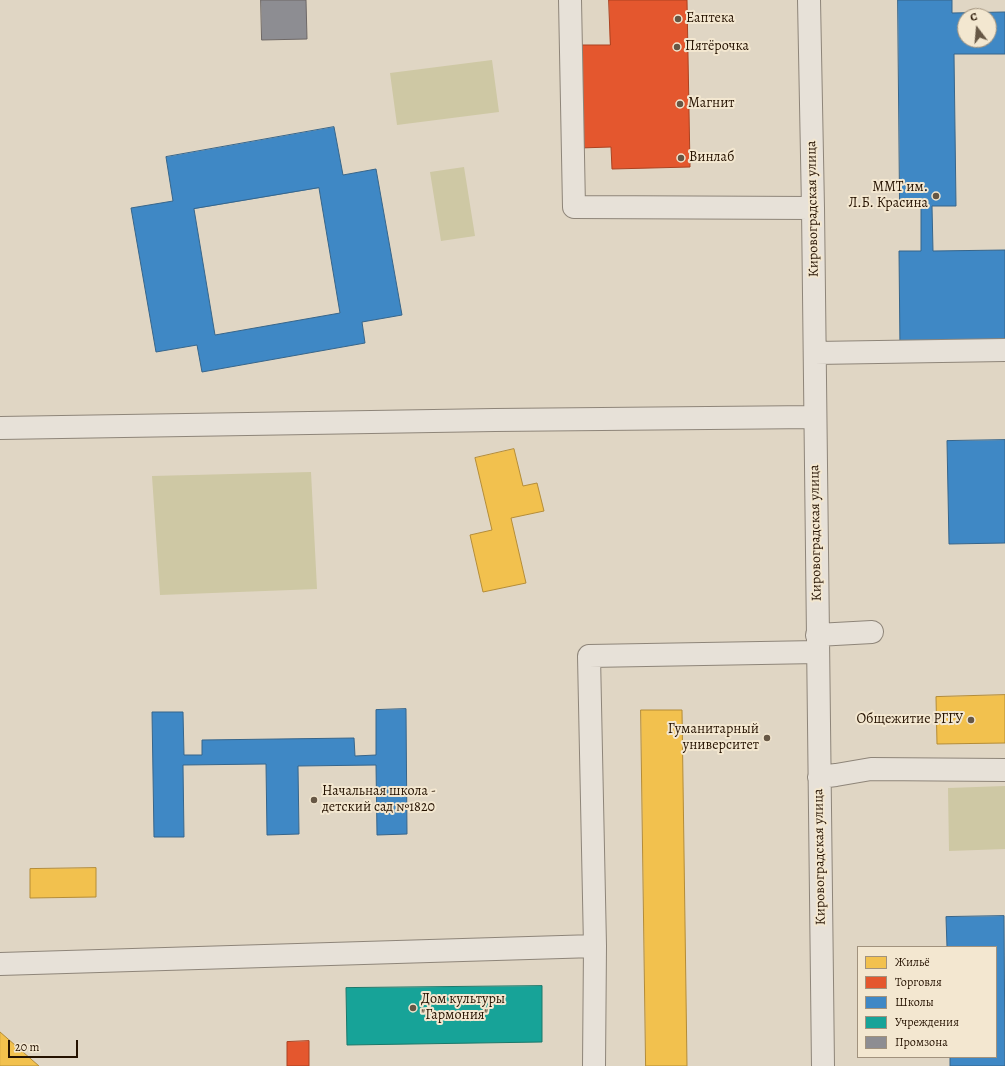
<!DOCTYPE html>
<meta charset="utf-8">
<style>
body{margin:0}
#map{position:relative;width:1005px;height:1066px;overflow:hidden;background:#e0d6c4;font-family:Alegreya,serif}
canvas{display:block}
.legend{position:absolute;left:857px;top:946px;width:140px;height:112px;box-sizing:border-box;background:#f3e7d0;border:1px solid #a1927d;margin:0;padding:5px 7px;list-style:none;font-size:12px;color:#251200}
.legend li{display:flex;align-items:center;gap:8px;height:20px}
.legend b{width:20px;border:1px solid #a1927d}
.north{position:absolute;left:957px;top:8px;width:40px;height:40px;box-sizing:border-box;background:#f3e7d0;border:1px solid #a1927d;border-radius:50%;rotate:344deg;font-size:11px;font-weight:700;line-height:16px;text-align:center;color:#251200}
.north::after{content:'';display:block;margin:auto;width:14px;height:18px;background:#665745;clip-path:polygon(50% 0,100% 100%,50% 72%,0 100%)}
.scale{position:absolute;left:8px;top:1040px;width:70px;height:18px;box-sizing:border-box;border:2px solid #251200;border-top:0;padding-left:5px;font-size:12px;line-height:14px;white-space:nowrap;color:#251200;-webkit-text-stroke:3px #f3e7d0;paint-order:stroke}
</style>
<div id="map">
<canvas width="1005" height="1066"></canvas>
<ul class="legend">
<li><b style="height:11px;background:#f2c14e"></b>Жильё</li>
<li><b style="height:11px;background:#e4572e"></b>Торговля</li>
<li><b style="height:11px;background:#3f88c5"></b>Школы</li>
<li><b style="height:11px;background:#17a398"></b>Учреждения</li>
<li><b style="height:11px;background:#8d8d92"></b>Промзона</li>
</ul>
<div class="north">С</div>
<div class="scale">20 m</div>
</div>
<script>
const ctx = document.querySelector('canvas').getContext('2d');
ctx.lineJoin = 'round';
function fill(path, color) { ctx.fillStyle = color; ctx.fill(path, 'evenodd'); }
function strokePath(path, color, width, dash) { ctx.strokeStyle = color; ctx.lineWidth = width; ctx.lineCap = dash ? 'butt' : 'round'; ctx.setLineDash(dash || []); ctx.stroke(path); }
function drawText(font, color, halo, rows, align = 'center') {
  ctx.font = font + ' Alegreya,serif'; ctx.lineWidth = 4; ctx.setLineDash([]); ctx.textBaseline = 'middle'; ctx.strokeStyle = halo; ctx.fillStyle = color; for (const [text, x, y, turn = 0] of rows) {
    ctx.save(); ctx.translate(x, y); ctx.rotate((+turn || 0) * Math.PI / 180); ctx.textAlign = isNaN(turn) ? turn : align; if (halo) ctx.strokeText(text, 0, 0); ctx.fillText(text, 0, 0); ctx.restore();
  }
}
fill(new Path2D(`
 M492 60 499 112 397 125 390 73Z
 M464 167 475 236 441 241 430 172Z
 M311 472 317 589 160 595 152 476Z
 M1005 786V849L949 851 948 788Z`), '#cec8a4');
const homes = new Path2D(`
 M514 449 523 486 537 483 544 511 511 518 526 583 483 592 470 535 492 530 475 458Z
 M1005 695V743L937 744 936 697Z
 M641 710H682L687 1066H646Z
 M96 868V897L30 898V869Z
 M0 1032 39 1066H0Z`);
fill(homes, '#f2c14e');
strokePath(homes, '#b48c37', 1);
const shops = new Path2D(`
 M609 0H687L690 167 612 169 611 147 579 148 577 45H610Z
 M309 1041V1066H287V1042Z`);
fill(shops, '#e4572e');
strokePath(shops, '#ab4220', 1);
const schools = new Path2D(`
 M898 0H952V13L1005 12V54H954L956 206H932L933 251 1005 250V348L900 349 899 251H921V206L900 207ZM965 16H989V40H965Z
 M334 127 343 175 376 169 402 315 362 322 365 343 202 372 197 345 156 352 131 208 173 201 166 157ZM319 188 340 313 215 335 194 209Z
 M1005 440V543L949 544 947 441Z
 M406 709 407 834 377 835 376 765 298 766 299 834 267 835 266 764 183 765 184 837H154L152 712H183L184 755H202V740L354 738 355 756 376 755V710Z
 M1004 916 1005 1066H950V1057H996V947H947L946 917Z`);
fill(schools, '#3f88c5');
strokePath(schools, '#37658a', 1);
const public = new Path2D(`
 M542 986V1042L347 1045 346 988Z`);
fill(public, '#17a398');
strokePath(public, '#1b786a', 1);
const industry = new Path2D(`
 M261 0H306L307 39 262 40Z`);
fill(industry, '#8d8d92');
strokePath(industry, '#6e6866', 1);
const minor = new Path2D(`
 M570 0 574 207 813 208
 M809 0 813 208 823 1066
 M815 353 1005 350
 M0 428 495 420 815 417
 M817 635 872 632
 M819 777 836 775 871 769 1005 770
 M0 964 595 946 589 656 818 652
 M594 1066 595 946`);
strokePath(minor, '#8e8579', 24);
strokePath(minor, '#e7e1d8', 22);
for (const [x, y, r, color] of [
 [678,19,4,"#665745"],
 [677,47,4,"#665745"],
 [680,104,4,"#665745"],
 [681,158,4,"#665745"],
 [936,196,4,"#665745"],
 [971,720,4,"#665745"],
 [767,738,4,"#665745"],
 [314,800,4,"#665745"],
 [413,1008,4,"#665745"]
]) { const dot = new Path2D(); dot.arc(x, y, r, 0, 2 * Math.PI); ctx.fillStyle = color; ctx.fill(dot); strokePath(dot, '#f3e7d0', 1.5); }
drawText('14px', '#251200', '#f3e7d0', [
 ["Еаптека",686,19],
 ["Пятёрочка",685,47],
 ["Магнит",688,104],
 ["Винлаб",689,158],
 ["ММТ им.",928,188,"right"],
 ["Л.Б. Красина",928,204,"right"],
 ["Общежитие РГГУ",963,720,"right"],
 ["Гуманитарный",759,730,"right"],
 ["университет",759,746,"right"],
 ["Начальная школа -",322,792],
 ["детский сад №1820",322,808],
 ["Дом культуры",421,1000],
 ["\"Гармония\"",421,1016]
], 'left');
drawText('14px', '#251200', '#f3e7d0', [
 ["Кировоградская улица",813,209,-91],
 ["Кировоградская улица",816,533,-91],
 ["Кировоградская улица",820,857,-91]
]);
</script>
